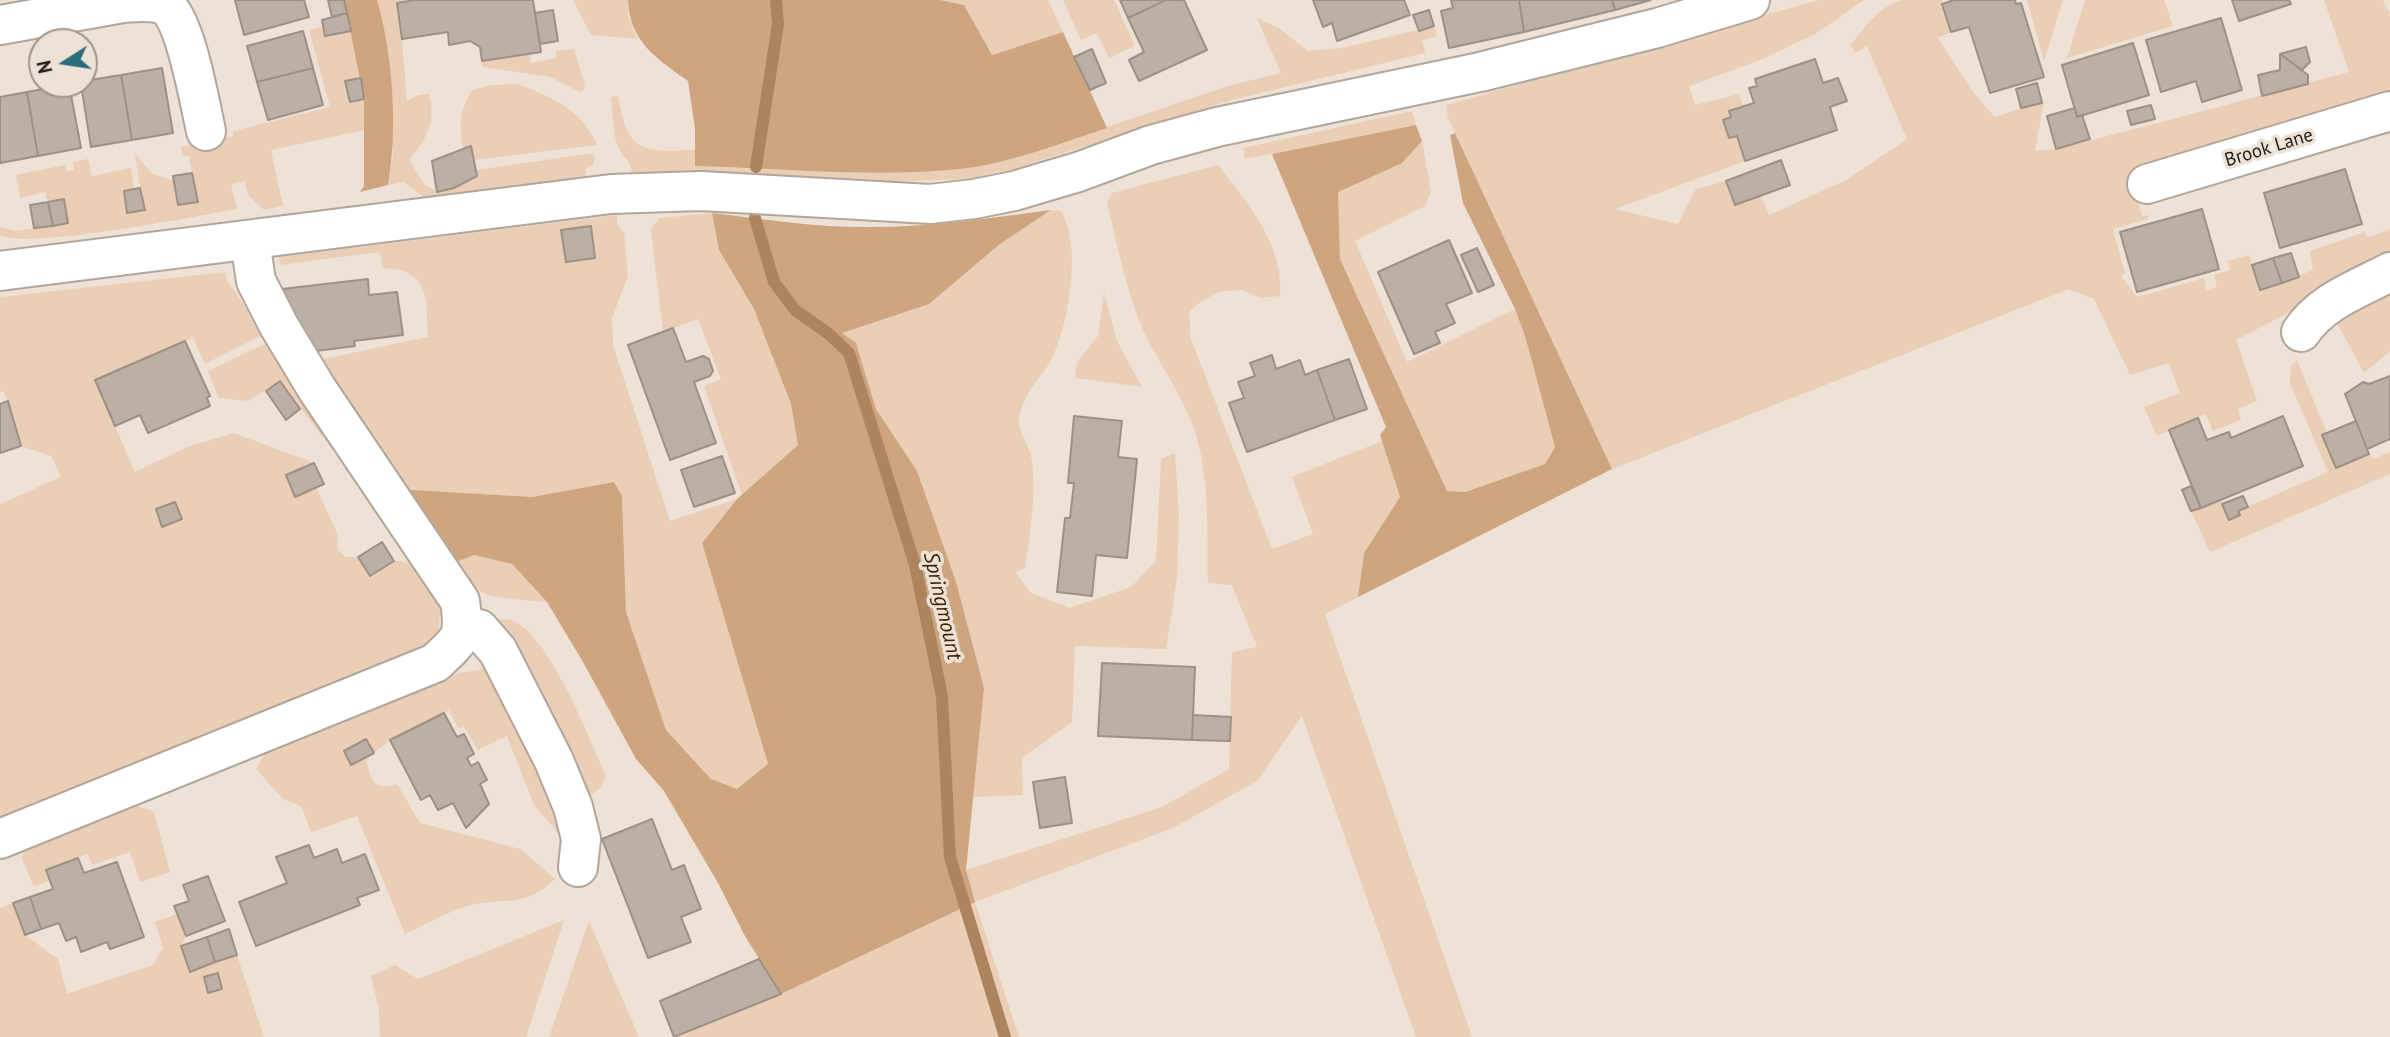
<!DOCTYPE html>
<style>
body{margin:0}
#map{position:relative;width:2390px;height:1037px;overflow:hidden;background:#eee2d6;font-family:"PT Sans",sans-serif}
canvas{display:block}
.north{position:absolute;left:28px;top:28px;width:70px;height:70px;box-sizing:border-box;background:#eee2d6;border:2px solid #9e948c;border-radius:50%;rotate:258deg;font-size:19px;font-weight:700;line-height:28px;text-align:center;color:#25201c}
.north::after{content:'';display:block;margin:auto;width:24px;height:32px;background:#286d7c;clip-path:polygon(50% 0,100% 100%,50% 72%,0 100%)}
</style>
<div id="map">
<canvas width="2390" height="1037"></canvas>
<div class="north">N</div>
</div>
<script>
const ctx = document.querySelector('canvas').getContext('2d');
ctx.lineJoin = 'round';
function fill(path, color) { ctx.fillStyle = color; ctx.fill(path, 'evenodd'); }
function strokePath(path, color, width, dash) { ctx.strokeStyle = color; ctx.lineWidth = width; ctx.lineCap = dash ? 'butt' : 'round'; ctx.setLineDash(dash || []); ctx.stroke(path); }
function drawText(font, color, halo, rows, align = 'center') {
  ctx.font = font + ' "PT Sans",sans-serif'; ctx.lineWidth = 7; ctx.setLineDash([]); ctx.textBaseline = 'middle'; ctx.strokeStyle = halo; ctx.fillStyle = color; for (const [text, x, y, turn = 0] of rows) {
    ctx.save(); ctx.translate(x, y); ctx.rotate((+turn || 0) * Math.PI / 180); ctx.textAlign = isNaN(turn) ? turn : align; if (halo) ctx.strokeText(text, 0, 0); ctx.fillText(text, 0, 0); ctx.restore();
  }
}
fill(new Path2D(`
 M377 0H415L397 3 402 39 407 101 418 95 429 94C437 120 426 141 409 160L424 184 437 192C452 188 464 184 477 176L476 170 594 153 595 159 593 166 585 169 586 175 583 179 427 200 404 182 388 185 393 156Z
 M573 0H628V16L637 39 591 35Z
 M940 0H1048L1063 32 992 55 964 5Z
 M1063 0H1114L1135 46 1109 58 1097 33 1081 40Z
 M1819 0H1864L1815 34 1760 60 1689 86 1695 105 1739 94 1743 106 1730 111 1731 117 1723 120 1729 138 1737 136 1745 161 1615 209 1678 224 1696 189 1726 181 1735 205 1761 196 1769 215 1846 180 1907 139 1867 46 1855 53 1851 45C1863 28 1881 5 1902 0 1914 0 1930 0 1942 0L1951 32 1938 38 1973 92 1995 117 2044 101 2035 151 2056 149 2162 122 2349 72 2324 0H2383L2390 15V94L2130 171 2142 216 2148 215V219L2113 229 2125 274 2121 276 2137 297 2204 278 2206 290 2217 287 2214 275 2230 270 2228 261 2249 255 2261 290 2313 270 2310 251 2365 232 2368 238 2390 229V260L2236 340 2257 401 2238 409 2241 420 2213 431 2206 414 2157 436 2144 407 2180 393 2169 363 2130 375 2094 299 2069 289 1612 469 1448 118 1446 105Z
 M2027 0H2063L2044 61Z
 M2085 0H2164L2173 26 2067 58Z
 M1257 18 1279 28 1308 51 1342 48 1434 26 1437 36 1422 40 1425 53 1232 100 1013 169 968 179 860 183 632 174C630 157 626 162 619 149 612 135 613 112 611 97L618 96C621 108 623 124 629 134 641 156 674 150 696 150L695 166 861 173 922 172 1012 159 1228 86 1281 73Z
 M323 27 326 36 351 31 361 78 345 82 350 102 364 99 365 130 271 150 283 206 264 210 248 195 245 181 231 184 237 209C197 216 27 250 0 235V227L16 231 68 223 64 200 48 202 45 192 20 198 16 175 65 165 66 171 74 170 73 162 88 159 92 176 131 168 134 189 124 192 127 213 144 210 135 154 153 174 174 181 178 205 198 202 189 156H183L181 147 233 136V131L330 107 309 30Z
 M574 49 585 86 582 93 550 77 483 67 482 61 529 54 531 63 556 58V51Z
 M518 84C551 97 582 109 597 145L474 160 471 146 463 149C459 125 459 111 472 90L492 85Z
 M1412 111 1416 125 1245 159 1243 148Z
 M1422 141 1431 192 1425 206 1355 241 1407 362 1515 309 1525 336 1555 447 1545 464 1464 492 1447 491 1340 259 1338 191 1401 163Z
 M1218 165C1248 204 1284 244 1280 296L1260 298 1242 290 1222 291 1203 300 1189 312 1191 339 1272 549 1313 534 1292 477 1382 441 1400 498 1364 553 1358 597 1325 614 1472 1037H1416L1302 716 1257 781 1173 828 975 902 1019 1037H677L781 994 975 902 966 870 1162 807 1229 769 1232 652 1257 647 1232 585 1208 583C1207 534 1210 486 1197 438 1185 398 1162 369 1144 332 1126 292 1118 246 1107 203L1112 193Z
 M1051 210 1061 211C1082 244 1069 322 1053 356 1042 380 1022 390 1019 421 1018 432 1029 445 1031 456 1037 491 1030 532 1025 568L1015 572 1031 593 1069 608 1131 587 1156 561 1161 459 1175 453 1179 517 1177 578 1166 649 1075 646 1072 722 1022 758 1023 795 973 797 984 688 917 471 876 409 856 343 841 333 929 304 1000 244Z
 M712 213 719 250 754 309 791 404 798 445 742 495 704 386 721 379 698 319 663 332 651 230 659 218Z
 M617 215V223L624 233 628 276 612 318 613 345 670 521 737 499 702 543 768 764 737 790 711 779 666 730 626 612 622 496 614 482 532 497 396 489 314 361 428 337C426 315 431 280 405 272 399 269 390 269 383 268L380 252 280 265 279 257ZM591 226 595 258 566 262 561 231Z
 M225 272 226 279 264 334 205 364 193 338 95 380 135 472 187 447 234 433 314 463 286 475 295 496 316 487 337 533 338 550 346 557H358L370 576 394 561 413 563 440 604 439 636 425 649 0 824V504L61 477 51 456 21 446 4 391 0 392V297Z
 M2390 289V351L2364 373 2337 323 2341 317Z
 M1104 292 1117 341 1142 387 1075 378 1077 362 1098 336Z
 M269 342 330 433 321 435 280 381 248 401 219 398 208 371Z
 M2297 360 2327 433 2336 468 2369 454 2373 459 2390 452V474L2210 552 2191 511 2221 500 2230 520 2240 515 2238 511 2328 472 2290 383 2291 365Z
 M474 555 512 564 547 602C503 598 478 601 446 566Z
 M492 620C498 620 508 618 513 621 549 634 590 741 606 776L601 787 580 805Z
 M487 666 504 674 565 841 534 805 507 736 478 750 464 727 458 728 449 710 390 740 374 753 366 739 344 751 351 765 366 757C370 777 372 793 397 784L420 823 520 849 555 879C523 910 503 896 467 906 446 913 425 925 405 934L357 816 311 832 301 806 283 799 256 769 265 752 459 673 479 670Z
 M124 800 154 812 170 872 140 882 130 852 92 865 88 854 47 870 50 880 34 887 22 859 26 842Z
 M13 903 25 935 58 959 67 994 153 965 163 948 155 922 177 914 186 936 181 947 190 971 237 955 264 1037H0V908Z
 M564 920 526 1037H380L379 1010 371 976 395 965 418 979Z
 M589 921 639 1037H549Z`), '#eaceb5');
fill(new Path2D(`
 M344 0H377C393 55 398 129 388 185L360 192 364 186V99Z
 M628 0H940L964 5 992 55 1063 32 1107 128C1061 143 1016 161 968 168 877 179 786 168 695 166V129L688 81C657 59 629 41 628 0Z
 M1416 125 1422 141 1402 163 1338 192 1340 259 1447 491 1465 492 1545 464 1555 447 1525 336 1515 309 1463 203 1450 135 1455 133 1612 469 1358 597 1364 553 1400 497 1380 435 1386 427 1272 154Z
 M1051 210 1000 244 929 304 842 333 856 343 876 409 917 471 956 582 984 688 966 870 975 902 781 994 745 936 718 883 664 791 636 759 583 662 547 602 512 564 474 555 446 566 396 489 532 497 614 482 622 496 626 612 666 730 711 779 737 789 768 764 702 543 737 499 798 445 791 404 754 309 719 250 712 213C762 219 813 227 863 227 926 228 988 218 1051 210Z`), '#cea57e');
strokePath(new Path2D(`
 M756 167 778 24 776 0
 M755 218 774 282 795 310 829 334 849 353 915 565 942 696 950 857 1005 1037`), '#ac855f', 12);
const building = new Path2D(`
 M235 0H304L309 17 244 35Z
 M328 0H344L347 13 332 17Z
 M415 0H533L541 52 482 61 480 47 470 41 449 45 448 32 402 39 397 3Z
 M1120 0H1166L1128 18Z
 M1166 0H1184L1207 50 1139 81 1129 60 1144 52 1128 18Z
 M1313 0H1404L1410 15 1337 41 1332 23 1323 27Z
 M1451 0H1519L1524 32 1449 48 1441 11 1453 8Z
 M1519 0H1612L1615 10 1524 32Z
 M1612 0H1651L1615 10Z
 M1954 0H2015L2016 4 2021 3 2044 77 1990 93 1969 27 1951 32 1942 4Z
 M2232 0H2289L2291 4 2239 21Z
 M553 10 558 41 540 44 535 13Z
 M1429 10 1434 26 1419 31 1413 15Z
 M347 13 351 31 325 36 322 20Z
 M2221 18 2242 90 2202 102 2196 81 2161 92 2146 40Z
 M303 31 313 68 257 82 247 46Z
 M2133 43 2149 95 2077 117 2062 65Z
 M2306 47 2310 62 2302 70 2280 54Z
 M1092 49 1106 83 1090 90 1074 57Z
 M2280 54 2308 75V84L2262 96 2258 75 2280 70Z
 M1815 59 1823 83 1838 78 1847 101 1830 107 1837 130 1745 161 1737 136 1729 138 1723 120 1731 117 1729 111 1754 103 1749 88 1757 86 1755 79Z
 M162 68 173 133 132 140 121 75Z
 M313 68 323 105 268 120 257 82Z
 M121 75 132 140 91 147 81 84H84V81Z
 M361 78 364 99 350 102 345 81Z
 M2037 83 2042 103 2021 108 2016 89Z
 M69 84 81 148 38 156 27 92Z
 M27 92 38 156 0 163V97Z
 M2151 105 2155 119 2131 125 2127 111Z
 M2075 108 2077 117 2082 115 2090 139 2056 149 2047 116Z
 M471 146 477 176 454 188 437 192 432 161Z
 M1781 160 1790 185 1735 205 1726 181Z
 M2345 169 2362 224 2280 248 2264 193Z
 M192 173 198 202 178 205 173 176Z
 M140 188 145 210 127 213 124 191Z
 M64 199 68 223 53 226 48 202Z
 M48 202 53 226 34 228 30 205Z
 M2202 209 2219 269 2137 292 2120 232Z
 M591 226 595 258 566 262 561 230Z
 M1449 240 1472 293 1446 304 1455 323 1435 332 1440 343 1414 354 1378 272Z
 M1477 248 1494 285 1478 292 1461 255Z
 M2291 253 2299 277 2282 283 2273 258Z
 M2273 258 2282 283 2260 290 2252 265Z
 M368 279 369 295 397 292 403 335 354 341 355 346 308 352 292 327 282 289Z
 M673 328 686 362 703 356 709 359 713 371 710 376 694 382 716 443 670 460 628 345Z
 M185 341 210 396 207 398 210 406 148 433 140 415 115 426 95 380Z
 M1272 355 1276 369 1300 360 1305 375 1317 370 1335 420 1247 452 1229 403 1244 398 1238 382 1255 376 1250 363Z
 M1349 359 1367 409 1335 420 1317 370Z
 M2390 376V439L2367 449 2345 394 2363 382 2369 384Z
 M280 381 300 409 286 420 266 391Z
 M8 401 21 446 0 453V404Z
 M1074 416 1122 421 1118 457 1137 459 1127 558 1096 555 1092 596 1057 592 1065 518H1070L1074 483H1068Z
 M2283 416 2303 466 2201 508 2169 430 2198 418 2207 440 2229 432 2231 438Z
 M2356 421 2369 454 2336 468 2322 435Z
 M722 456 735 493 694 507 681 470Z
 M314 463 324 484 295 497 286 475Z
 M2191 486 2201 508 2191 511 2182 490Z
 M2243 496 2248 507 2238 511 2240 515 2229 520 2222 504Z
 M175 502 182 519 162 527 156 509Z
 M382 542 394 561 370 576 358 557Z
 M1102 663 1195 667 1192 740 1098 736Z
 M444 713 457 737 464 734 474 754 467 758 471 766 478 762 487 780 480 784 489 804 466 828 453 803 438 810 430 795 421 800 390 740Z
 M1193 715 1231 717 1230 741 1192 740Z
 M366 739 374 753 351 765 344 751Z
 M1065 777 1072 823 1040 828 1033 782Z
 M652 819 672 870 684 865 701 909 681 917 691 942 648 958 602 839Z
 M309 845 314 858 337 849 342 863 365 854 379 890 357 898 360 905 256 946 239 902 287 883 276 857Z
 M78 858 84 873 117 862 144 937 110 949 107 942 81 952 76 937 66 941 59 923 41 929 30 897 53 889 46 870Z
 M208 876 225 921 186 936 174 906 189 901 183 885Z
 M30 897 41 929 25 935 13 903Z
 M229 929 237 955 215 962 207 937Z
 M207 937 215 962 190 972 181 946Z
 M759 959 781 994 674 1037 660 1001Z
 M218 973 222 989 208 993 204 977Z`);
fill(building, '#bcb0a5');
strokePath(building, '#9d9186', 2);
const minor = new Path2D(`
 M123 3C135 2 155 0 166 6 186 22 200 104 206 131
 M0 25 123 3 122 0
 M2147 184 2390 111
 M2301 332C2322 301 2358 289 2390 272
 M464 627 479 629 498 651 554 761 573 807 581 839 578 867
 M0 839 435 663C462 638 465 637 460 601L317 389 279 326 256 281 250 241`);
const secondary = new Path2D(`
 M0 271 611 194 701 191 930 204 974 199 1014 191 1078 172 1151 145 1217 127 1480 72 1657 28 1750 0`);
strokePath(minor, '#b2a69b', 42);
strokePath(secondary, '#b2a69b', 42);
strokePath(minor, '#fff', 38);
strokePath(secondary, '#fff', 38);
drawText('19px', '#25201c', '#eee2d6', [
 ["Brook Lane",2269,148,-17]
]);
drawText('italic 21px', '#3e2303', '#eee2d6', [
 ["Springmount",942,606,77]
]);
</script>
